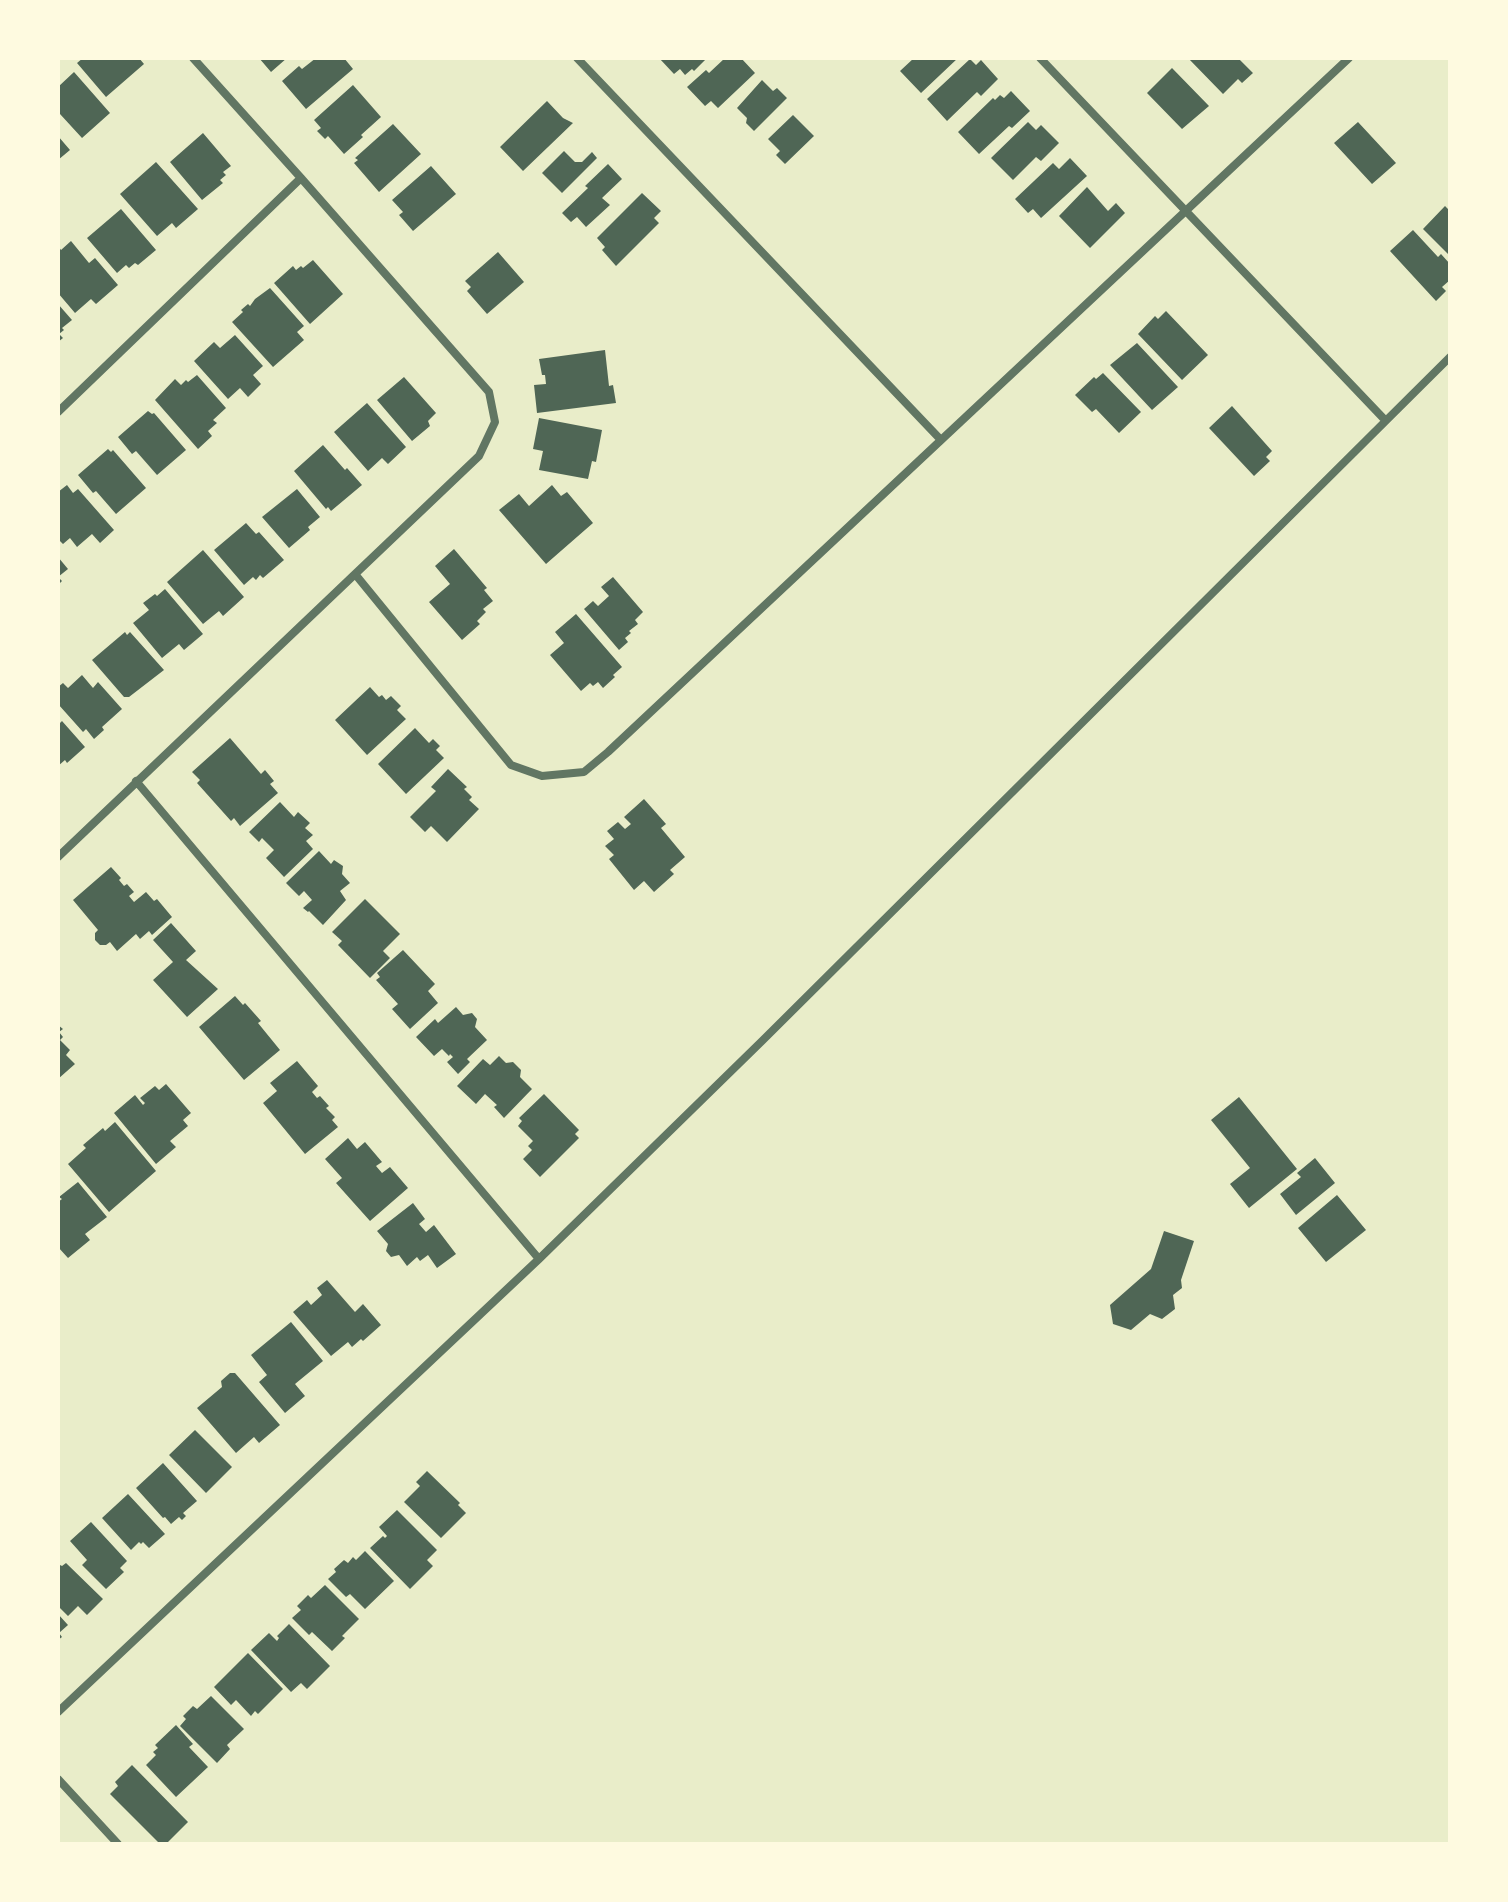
<!DOCTYPE html>
<style>
body{margin:0}
#map{position:relative;width:1508px;height:1902px;overflow:hidden;background:#e9edc9;font-family:Commissioner,sans-serif}
canvas{display:block}
.frame{position:absolute;inset:0;border:60px solid #fefae0;pointer-events:none}
</style>
<div id="map">
<canvas width="1508" height="1902"></canvas>
<div class="frame"></div>
</div>
<script>
const ctx = document.querySelector('canvas').getContext('2d');
ctx.lineJoin = 'round';
function fill(path, color) { ctx.fillStyle = color; ctx.fill(path, 'evenodd'); }
function strokePath(path, color, width, dash) { ctx.strokeStyle = color; ctx.lineWidth = width; ctx.lineCap = dash ? 'butt' : 'round'; ctx.setLineDash(dash || []); ctx.stroke(path); }
fill(new Path2D(`
 M83 58H139L144 64 106 97 77 63Z
 M259 58H287L271 72Z
 M316 58H344L353 69 306 109 282 81 299 66 302 69Z
 M659 58H707L694 71 692 69 685 75 680 69 674 74Z
 M725 58H741L755 73 718 108 711 101 705 106 687 87 706 70 709 73Z
 M914 58H958L921 93 900 71Z
 M1188 58H1238L1253 73 1242 83 1238 79 1223 94Z
 M970 59 976 65 981 60 998 79 981 96 977 92 947 121 927 99Z
 M1172 68 1209 106 1182 129 1147 93Z
 M74 72 110 113 82 138 60 114 58 116V87Z
 M762 80 773 91 777 88 787 98 754 131 746 123 747 118 737 108Z
 M353 85 381 117 361 135 363 137 344 154 328 136 325 139 317 131 321 128 314 120Z
 M1011 91 1030 111 1012 128 1009 126 979 154 958 132 993 98 995 100 1000 95 1004 98Z
 M547 101 563 118 573 123 523 171 500 147Z
 M793 115 814 136 785 164 776 155 780 151 768 139Z
 M1028 122 1036 130 1041 125 1059 143 1041 161 1036 157 1013 180 991 158Z
 M1358 122 1396 163 1372 184 1334 143Z
 M393 124 421 154 379 192 354 163 358 160 355 158Z
 M203 133 231 166 223 172 226 175 220 180 223 183 202 200 170 162Z
 M58 136 70 150 58 160Z
 M564 151 575 162H582L592 152 597 158 562 193 542 173Z
 M1070 158 1087 176 1041 218 1033 209 1028 213 1015 199 1053 163 1059 169Z
 M156 162 198 209 176 228 172 223 157 236 120 194Z
 M608 164 622 179 602 198 610 205 586 227 577 217 571 222 562 213 588 188 585 186Z
 M431 166 456 194 413 231 399 215 403 212 392 200Z
 M1087 187 1108 211 1116 203 1125 213 1090 248 1059 216Z
 M642 193 661 211 654 218 659 223 616 266 602 250 605 247 597 238Z
 M1445 206 1450 211V256L1423 229Z
 M121 209 156 250 138 265 135 263 129 268 126 265 117 273 87 238Z
 M1413 230 1438 257 1441 254 1450 264V280L1442 287 1446 291 1436 301 1390 251Z
 M71 241 89 263 95 258 118 285 96 304 91 299 75 313 58 293V246L61 250Z
 M498 252 524 282 487 314 467 291 471 287 465 281Z
 M313 260 343 294 310 324 274 283 293 266 296 270 301 266 303 268Z
 M270 288 304 326 297 332 304 340 273 367 232 322 243 312 241 310 248 304 250 306 255 299Z
 M58 304 72 320 62 328 64 330 59 334 63 338 58 342Z
 M1166 311 1208 355 1182 380 1138 334 1155 316 1158 319Z
 M235 335 263 366 253 375 261 384 248 397 240 388 228 399 194 361 214 342 220 348Z
 M1137 343 1178 387 1152 410 1110 365Z
 M605 350 609 386 613 385 616 403 537 413 534 385 546 384 545 375H542L539 359Z
 M1103 373 1141 412 1119 433 1096 409 1092 412 1075 395 1094 377 1096 379Z
 M197 375 226 408 213 420 217 423 208 431 212 436 198 449 155 400 175 379 181 385 186 380 188 382Z
 M404 377 436 413 428 421 430 426 412 441 377 400Z
 M367 403 406 447 388 464 382 458 368 471 334 432Z
 M1232 406 1272 451 1266 457 1270 461 1254 476 1209 428Z
 M148 411 152 414 154 413 186 450 157 475 136 451 132 454 118 437Z
 M539 418 602 430 596 462 592 461 588 479 539 470 543 451 533 449Z
 M323 445 345 470 347 468 362 485 331 511 328 507 326 509 294 471Z
 M108 449 111 452 113 450 146 488 116 514 96 491 93 493 78 475Z
 M67 485 73 493 78 489 114 530 100 543 92 534 77 547 70 538 63 544 58 539V496L60 494 58 492Z
 M552 485 561 496 567 492 593 523 546 564 499 510 519 494 529 506Z
 M297 489 320 517 308 527 310 530 289 548 262 517Z
 M246 523 256 534 259 532 284 560 263 578 260 575 256 580 253 577 244 585 214 550Z
 M454 549 487 588 484 590 493 601 483 609 486 612 477 621 480 624 462 640 429 602 450 584 435 566Z
 M203 550 244 597 223 616 219 611 203 624 167 582Z
 M58 557 68 569 58 577 62 581 58 585Z
 M613 577 643 612 635 620 638 624 629 631 631 633 625 638 628 642 619 650 584 609 593 601 598 606 609 596 601 587Z
 M165 589 203 634 184 650 179 644 162 658 133 623 149 610 143 603 155 594 157 596Z
 M576 614 622 667 613 675 615 677 603 688 598 682 593 686 590 683 581 691 550 655 564 643 555 632Z
 M125 632 127 635 130 632 164 670 129 697H124L92 660Z
 M82 675 93 688 98 682 122 709 102 727 104 730 94 739 86 729 83 732 58 704V687L63 683 68 688Z
 M370 687 379 697 382 695 386 700 391 696 401 706 397 710 406 719 367 755 335 720Z
 M58 721 60 723 62 721 85 747 67 763 65 760 58 766Z
 M415 728 429 743 433 739 440 746 436 750 444 758 406 794 378 764Z
 M230 738 261 774 265 770 274 781 270 784 278 793 240 826 234 818 231 821 197 783 200 780 192 772Z
 M448 769 467 787 464 789 472 797 469 800 479 809 447 842 431 826 425 832 410 817 436 791 431 787Z
 M644 799 666 824 661 828 685 857 670 870 674 874 654 892 644 881 634 890 609 859 614 855 605 846 614 839 607 831 618 822 625 829 631 824 624 817Z
 M280 802 294 817 298 812 310 823 305 828 313 835 306 841 313 849 284 877 266 858 274 850 262 838 259 842 249 832Z
 M319 851 331 864 334 860 343 866 342 874 350 883 340 891 346 900 323 925 309 911 308 912 303 908 312 900 304 891 299 896 286 883Z
 M111 867 121 878 119 880 124 886 127 884 134 892 129 896 134 902 146 892 154 901 157 899 172 917 152 935 149 931 140 939 136 934 117 951 110 942 106 945H100L95 940V933L98 930 73 900Z
 M365 899 400 934 383 951 390 958 370 978 338 945 342 941 332 932Z
 M171 923 196 951 186 960 218 989 187 1017 153 980 173 962 153 940Z
 M403 950 435 984 428 991 438 1003 410 1029 392 1009 398 1004 376 980 380 977 377 973Z
 M235 996 243 1005 245 1003 261 1021 258 1023 280 1050 244 1080 199 1027Z
 M456 1007 463 1015 472 1013 477 1019 475 1027 487 1040 467 1059 470 1062 458 1074 447 1062 453 1057 450 1054 449 1056 442 1049 434 1056 416 1037 435 1019 438 1023Z
 M58 1025 63 1029 59 1032 63 1037 60 1040 70 1050 66 1055 75 1064 58 1079Z
 M499 1056 506 1063 513 1062 521 1070 520 1077 532 1089 504 1118 494 1107 497 1105 485 1094 476 1104 457 1086 483 1059 490 1065Z
 M297 1061 318 1086 312 1092 317 1098 320 1096 329 1106 326 1108 335 1117 332 1120 338 1127 305 1154 263 1103 277 1091 270 1083Z
 M166 1084 191 1113 183 1120 188 1126 170 1141 176 1147 156 1164 114 1113 135 1095 143 1105 145 1103 140 1098 155 1086 159 1090Z
 M544 1094 579 1130 575 1134 579 1138 540 1177 523 1159 532 1150 528 1146 533 1141 518 1126 522 1121 519 1118Z
 M1239 1097 1297 1169 1249 1208 1230 1184 1250 1168 1211 1120Z
 M115 1122 156 1171 109 1212 68 1164 86 1148 83 1145 103 1128 105 1131Z
 M348 1138 357 1149 365 1142 382 1162 376 1166 382 1173 390 1167 408 1188 370 1221 336 1183 342 1178 325 1159Z
 M1315 1158 1335 1183 1296 1215 1280 1194 1301 1177 1297 1173Z
 M78 1182 107 1217 85 1234 90 1240 68 1258 58 1247V1202L62 1199 59 1197Z
 M1337 1195 1366 1230 1326 1262 1298 1228Z
 M413 1203 425 1219 419 1224 426 1232 434 1225 456 1254 437 1268 428 1255 420 1261 417 1257 407 1266 399 1255 391 1257 386 1251 388 1244 377 1231Z
 M1164 1231 1194 1241 1181 1280 1182 1288 1173 1295 1175 1309 1162 1319 1150 1314 1131 1330 1113 1324 1110 1305 1151 1269Z
 M327 1280 355 1312 363 1304 381 1325 363 1341 361 1339 352 1347 348 1342 331 1356 293 1312 307 1300 311 1305 322 1295 317 1288Z
 M291 1322 323 1361 295 1384 305 1396 285 1413 259 1382 267 1375 251 1355Z
 M230 1373H235L280 1425 259 1443 254 1437 236 1453 197 1408 222 1387 221 1381Z
 M195 1430 232 1467 206 1493 169 1455Z
 M163 1463 197 1501 183 1513 186 1516 182 1520 179 1517 171 1524 165 1517 163 1518 136 1488Z
 M427 1471 460 1503 458 1505 466 1513 441 1538 404 1502 420 1486 416 1482Z
 M128 1494 165 1534 149 1548 143 1542 141 1544 139 1542 131 1550 102 1518Z
 M397 1510 437 1550 427 1560 433 1566 410 1589 370 1548 383 1536 385 1538 387 1536 379 1527Z
 M91 1522 127 1561 120 1568 124 1572 106 1589 82 1565 87 1560 70 1541Z
 M365 1551 394 1581 365 1609 350 1594 346 1597 328 1579 336 1572 334 1569 344 1560 348 1563 353 1557 356 1560Z
 M66 1563 103 1599 87 1615 78 1606 68 1616 58 1606V1567L60 1565 62 1566Z
 M325 1585 359 1619 342 1636 345 1638 332 1651 312 1632 309 1635 292 1618 301 1610 297 1606 308 1595 311 1598Z
 M58 1614 68 1625 59 1633 62 1637 58 1640Z
 M289 1624 330 1666 307 1689 301 1683 291 1692 251 1650 269 1633 277 1641 279 1638 277 1636Z
 M248 1653 283 1689 258 1714 255 1711 251 1716 236 1700 231 1705 214 1687Z
 M211 1696 244 1729 227 1745 230 1749 217 1763 180 1726 186 1719 183 1716 193 1706 197 1709Z
 M176 1725 193 1744 189 1747 208 1767 176 1797 146 1765 156 1755 153 1752 158 1748 155 1745Z
 M132 1765 188 1822 166 1844H160L110 1794 118 1786 115 1782Z`), '#4f6655');
strokePath(new Path2D(`
 M577 58 941 440
 M1040 58 1385 420
 M58 412 301 178
 M355 574 511 765 542 776 584 772 608 752 1349 58
 M136 781 539 1259
 M58 857 479 456 495 422 489 392 301 178 193 58
 M58 1712 539 1259 762 1041 1450 357
 M58 1779 118 1844`), '#617663', 8);
</script>
